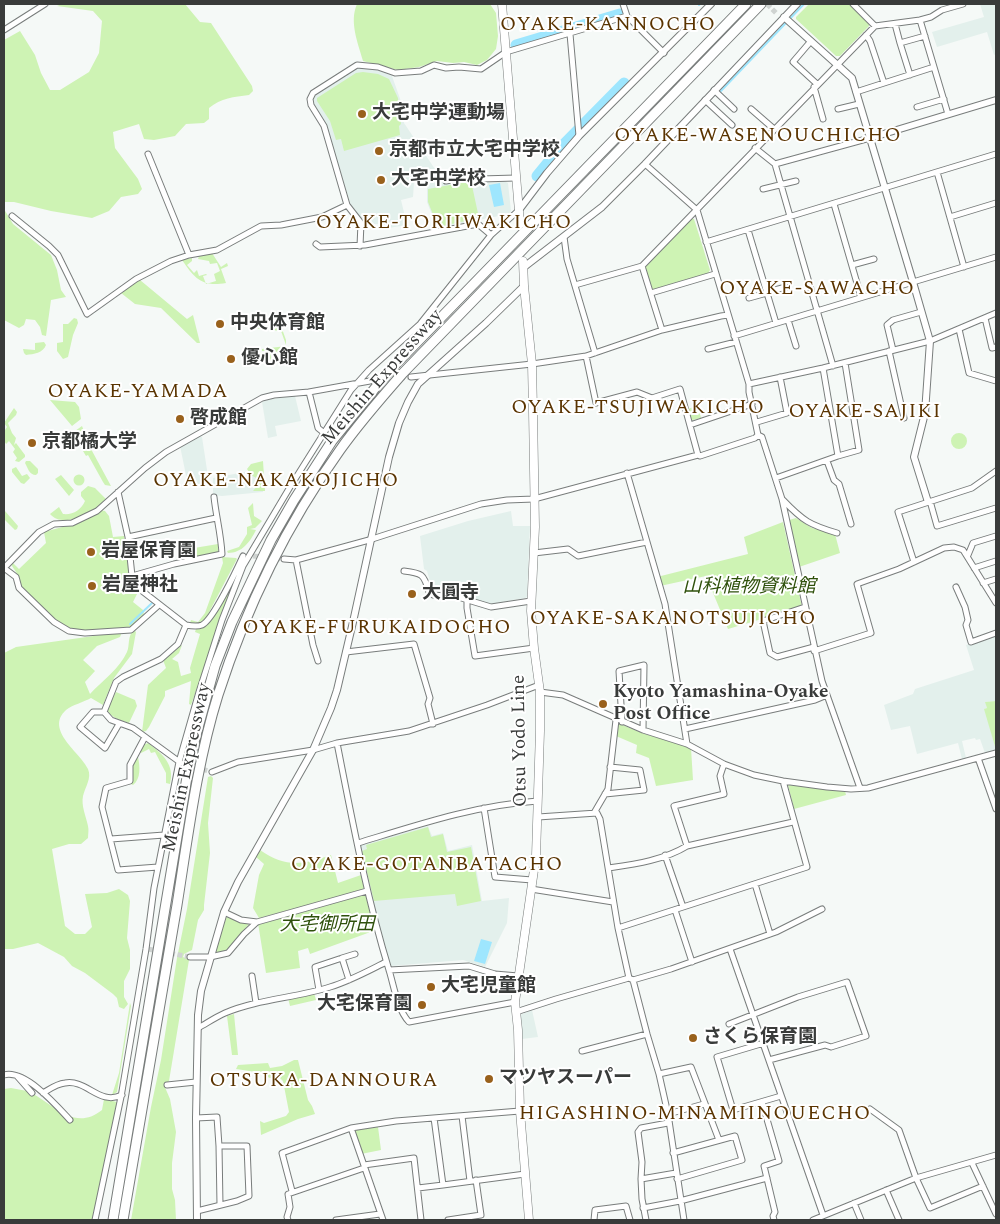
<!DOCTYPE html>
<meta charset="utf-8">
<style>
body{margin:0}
#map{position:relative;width:1000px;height:1224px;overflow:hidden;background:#f5f9f7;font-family:Spectral,serif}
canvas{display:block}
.frame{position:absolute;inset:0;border:5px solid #393b3a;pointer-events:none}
</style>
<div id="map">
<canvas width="1000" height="1224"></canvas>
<div class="frame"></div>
</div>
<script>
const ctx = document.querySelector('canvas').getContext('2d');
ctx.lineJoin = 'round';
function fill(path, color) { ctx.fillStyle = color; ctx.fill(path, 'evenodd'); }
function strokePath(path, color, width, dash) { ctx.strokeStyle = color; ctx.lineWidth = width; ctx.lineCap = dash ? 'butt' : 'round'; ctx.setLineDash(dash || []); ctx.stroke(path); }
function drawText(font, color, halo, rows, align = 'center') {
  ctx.font = font + ' Spectral,"Noto Sans JP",serif'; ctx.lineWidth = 4; ctx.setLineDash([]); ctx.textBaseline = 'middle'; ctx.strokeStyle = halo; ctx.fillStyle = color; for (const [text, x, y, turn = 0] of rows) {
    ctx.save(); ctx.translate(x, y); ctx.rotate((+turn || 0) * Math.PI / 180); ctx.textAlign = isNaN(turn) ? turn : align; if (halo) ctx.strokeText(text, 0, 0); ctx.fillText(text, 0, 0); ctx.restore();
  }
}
fill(new Path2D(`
 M980 4H996V54L994 55 987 32 937 47 932 32 984 17Z
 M363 67 381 71 392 76 404 110V123L445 184 475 179 479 181 502 180 508 183 511 211 509 214 437 228 427 202V181L414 183 413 197 401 200 407 225 382 229 380 224H365L350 203 326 123 313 102V97L358 68Z
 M295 396 301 421 275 426 277 436 268 438 262 402 271 399Z
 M200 436 202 437 209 483 188 485 180 446Z
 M260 469 263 492 222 496 213 495V478Z
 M511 511 513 526H530L527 597 525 598 491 604 432 589 427 571 424 569 420 536 468 521Z
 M996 635V701L986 702 987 708 985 709 996 750 985 753 980 739 976 740 975 738 962 741 966 758 962 759 958 743 917 754 910 726 891 730 884 705 913 694 915 689 974 670 966 645Z
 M428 826 432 836 443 833 448 851 472 845 482 901 509 898 507 923 485 967 463 960 391 966 389 963 359 848 360 845Z
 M532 1010 538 1037 522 1039 520 1015Z`), '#e3f0ec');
fill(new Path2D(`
 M62 4H185L200 22 211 23 252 86 253 91 249 95C234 97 221 98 209 108V119L204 123 186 124 175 136 154 140 144 139 139 124 113 132 115 148 138 179 142 189 138 194 121 197 109 211 92 218 51 211 14 202H4V40L20 31 35 55 41 73 50 90H60L89 72 99 53 102 21 93 11 57 6Z
 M357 4H490L496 13 498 36 496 49 487 60 477 65 464 62 453 63 437 61 419 67 398 70 363 61C358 43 349 22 357 4Z
 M809 4H850L869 23V26L840 56H836L796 19V17Z
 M363 72 378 74 389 79 398 98 401 124 399 126 400 135 344 151 341 139 336 140 330 121 317 101V98L356 73Z
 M471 181 479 218 438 227 428 202V189Z
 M4 209 13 224 51 255 57 270 61 290 66 297 51 300 46 336 42 335 40 327 35 320 26 319 24 325 19 328 4 320Z
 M691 219H694L710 270 707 275 654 291 651 289 644 268 645 266Z
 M212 253 221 267 227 263 228 266 221 269 226 283C202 287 195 279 182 260L192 258V261L187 265 194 273 197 270 199 276 206 274 207 275 203 276 206 284 216 281 214 274 220 271 217 263 210 264 209 261 198 259 199 256Z
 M140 280 187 319 193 315 200 343H197L161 308 135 304 121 293Z
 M74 318 77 319 78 323 73 335 68 357 63 359 57 351V343L63 342V324H68Z
 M264 320 265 326H281L286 340V345L281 331 252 328 250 321Z
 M44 342 46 345C43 353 34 354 26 355L24 353 23 349 35 350V343Z
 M286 346 287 352 270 353 273 365 267 351H262V349Z
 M50 400 75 402 79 407 81 419 72 426Z
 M698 406 701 418 693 420 690 419 687 409Z
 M14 408 17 412 16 415 8 423 12 433 16 438 14 445 16 443 25 455V457L19 462 15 461 17 458 13 452 15 449 9 441 6 444C2 438 3 432 7 427L4 423Z
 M82 426 91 449 111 486 105 485 103 482 88 455 86 456 80 446 85 442 75 431Z
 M951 441a8 8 0 1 1 16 0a8 8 0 1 1-16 0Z
 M26 461H30L38 469V473L36 475C29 475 28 468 25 463Z
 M263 461 265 491H253L259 484 258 479 251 475 247 469 251 464Z
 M16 467 22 476 27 474 30 478 24 484 21 483 12 472V469Z
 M73.5 480a5.5 5.5 0 1 1 11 0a5.5 5.5 0 1 1-11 0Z
 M61 475 74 490 69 496 55 479Z
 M88 486 95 488 106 499V501C94 511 64 530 50 514L59 507 63 514C73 515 81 510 85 501L81 496V492Z
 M4 503 5 511 18 526 17 529 15 530 4 519Z
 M253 503 254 516 262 521 255 528 250 529 256 530C250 542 242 553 228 553L227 551 239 547 247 534V527L252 525 248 508Z
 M101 510 105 511 109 516 113 537 124 536 130 577 138 592 133 602 143 610 144 613C138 627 125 629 112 630 99 630 86 632 73 629 60 626 52 615 42 607 35 601 28 596 23 588 20 584 19 578 17 574 15 570 13 568 11 564L13 563 19 569 46 543 44 532 77 523Z
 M796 518 812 528 835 534 840 553 799 567 789 520Z
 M783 522 802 607 728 629 706 576 660 586 657 577 748 554 744 537Z
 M218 544V552L183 560 182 550Z
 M222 557 236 558 237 559 205 620 196 624 190 623 191 620 198 622 205 613 223 563Z
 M229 590 231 592 191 705 189 704 191 681 165 691V696L149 727 146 731 142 732 148 685 166 668 163 660 182 645 179 653 172 659 178 662 181 676 191 673 190 668 200 634 195 632 196 629 202 628 207 625Z
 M134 630 136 632 132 654 114 678 103 705 91 698C84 702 72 705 66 710 44 730 81 753 88 769 92 778 85 787 83 796 81 806 86 816 88 826 89 830 88 834 88 838L81 844H69L52 849 65 926 75 934H85L92 927 85 894 107 893 119 889 128 895 130 901 127 938 130 950V969L124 981V997L128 1004 124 1009 119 1007 117 998 113 994 85 973 72 966 64 957 38 943 13 949H4V653L16 647 122 632 120 637 97 646 83 660 95 671 85 682 90 694C102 681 120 668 127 652 130 645 127 636 134 630Z
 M116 692 135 700 137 706 129 723C121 720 110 718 107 709Z
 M996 701V750L984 709 987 708 985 702Z
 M620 724 642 733 691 748 693 780 656 786 649 758 636 753 637 745 616 736 617 725Z
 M148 743C163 754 175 765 170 784L166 783V773L155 752 151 753 149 749 141 753 139 751 141 746Z
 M135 757H138C140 766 141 779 133 785L131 784V765Z
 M211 776 213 778 208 823 210 853 204 905V910L198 920 192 950 184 954 183 957 189 960 169 1081 164 1085 170 1099 176 1132 172 1163V1189L175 1200 176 1220H131L151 1107 161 1060 177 958 187 909 208 777Z
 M788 785 841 790 845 791 846 795 794 809Z
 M428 827 431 837 443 834 447 852 471 847 481 901 457 906 455 894 374 901 362 851 367 849 366 845Z
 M260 850C286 868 302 865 331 855L338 883 361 875 365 887 361 891 259 918 253 908 259 875 264 864 256 857Z
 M364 894 366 896 376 930 310 954 308 948 298 951 300 968 266 973 258 923 318 908Z
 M227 916 235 920 249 924 226 952 213 954Z
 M314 993 316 1000 290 1006 288 998Z
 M130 1003 131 1006 117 1092 112 1095 119 1073Z
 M234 1014 238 1055H232L227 1016Z
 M294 1060H298L308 1100 312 1106 315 1114 298 1119 261 1135 260 1121 264 1123 286 1116 289 1112 283 1081 280 1078H270L256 1072 236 1069 238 1065 268 1063 270 1068 282 1066Z
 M11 1088C16 1089 22 1090 27 1091 53 1102 73 1133 102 1110L104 1099 117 1102 92 1220H4V1089Z
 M378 1127 381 1150 361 1154 354 1131 356 1129Z`), '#cef3b4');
fill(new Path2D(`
 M500 183 504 205 494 207 489 185Z
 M481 939 492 942 485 964 474 961Z`), '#9ee6fe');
strokePath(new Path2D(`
 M699 5 700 4
 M720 92 804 4
 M130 624 152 603`), '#9ee6fe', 2);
strokePath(new Path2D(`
 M516 45 620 14
 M537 176 559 149 624 83`), '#9ee6fe', 11);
strokePath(new Path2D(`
 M767 4 777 14
 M370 381 411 377
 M253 556 284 559
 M188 765 212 772
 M148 949 190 957`), '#cfd3d1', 5, [5, 2.5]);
const minor = new Path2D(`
 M623 4 627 16 664 53
 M853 4 875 26
 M920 20 948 114
 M895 24 900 43
 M4 30 45 4
 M570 34 579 136
 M866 35 870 41 884 83
 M811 41 793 62 817 84
 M910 75 900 43 925 36
 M814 87 823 119
 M714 90 734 109
 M856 92 934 67
 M705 100 732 125
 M917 107 944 99
 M751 109 774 129
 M838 109 859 104
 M755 148 775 164 833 366
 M148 154 189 255
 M645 164 697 210 749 384V392L758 435 762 437 782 499 822 681 860 788
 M775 164 870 138
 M937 172 964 267
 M446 181 475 175 480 179 516 178
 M763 189 796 181
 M834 204 861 297
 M12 216 49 246 58 255 87 314 136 279 171 261 189 255 217 250 261 226 281 225 322 217 347 205
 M950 217 996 203
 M748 230 776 323
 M564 237 567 259 595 353
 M706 242 996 154
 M316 244 320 247 365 245 478 224 491 235
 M360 246 361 223 347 205 324 126 311 105 310 99 313 93 357 65 378 67 395 73 421 71 434 65 446 68 459 67 481 69 506 52 627 16
 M852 265 874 259
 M575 285 642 266
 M767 292 786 287
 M651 293 715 274
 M749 298 767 293
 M985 318 992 348 996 347
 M788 320 796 346
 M959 329 969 373 996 381
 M662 330 642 266 875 26 920 20 931 17 942 10 963 4
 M734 336 996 257
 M708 349 736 342
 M893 350 887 325 893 320 921 312
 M889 351 904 418
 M586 356 596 403 637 392 652 398 680 389 698 455
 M411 377 532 364 586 356 662 330 721 316 728 315
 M749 384 823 368 930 341 996 313
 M309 392 318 428 323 432
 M757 422 787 413 780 377
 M690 425 752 404
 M838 456 859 450 845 363
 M827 461 834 480 839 484 851 524
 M627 473 665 604 687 744
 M776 478 838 456 823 368
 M118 492 128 537 132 576 137 587 186 625C191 626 197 627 202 625 213 620 237 569 243 556
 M783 500C803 521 810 525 837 533
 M930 501 937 526 996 508
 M128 537 216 518
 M534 553 568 549 578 556 647 542
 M968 555 973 543 996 536
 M284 559 296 560 369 540 481 504 507 500 534 499 698 455 700 456 755 438 758 435
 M296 560 313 645 318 661
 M914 562 898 512 972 488 996 471
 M4 568 39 532 54 524 72 523 97 511 145 468 166 452 262 398 274 395 309 392 370 381
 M4 568 16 577 19 588 54 622 69 631 85 633 131 630 159 605
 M974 568 996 561
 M404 571C422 573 424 574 429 592L433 595 458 597 491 607 531 601
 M132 576 174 564 222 554C221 534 216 516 214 497
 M983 583 996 579
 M956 587 965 607 968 620 966 625 971 642 996 633
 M467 600V608L475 656 534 648
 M805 607 763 621 770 653 777 657 814 647
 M814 651 871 633 857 584 899 569 944 548 954 547 963 550 996 603
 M346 652 414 644 430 698 428 704 433 724
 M540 692 563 695 643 730 687 744 724 764 754 775 783 781 827 787 851 789 868 788 996 753
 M104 712H93L80 727 105 748 119 724
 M622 722 619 671 644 665 643 730
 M685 729 815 700 827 695
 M145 737 130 765V781L106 788 102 807 118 870 158 867
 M337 743C352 819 366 895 389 970 394 986 397 1009 409 1022L515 1002
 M978 758 996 809
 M181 763 133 728 111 720 104 712 116 682 123 677 161 659 178 644 186 625
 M212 772 238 762 313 750 337 743 409 731 487 705 539 685
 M605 794 644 790 640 770 610 767
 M484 808 495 877 532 880
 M594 813 608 789 616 720
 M538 817 597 813 600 819 618 928 629 978
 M111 839 164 835
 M358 843C417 825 476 805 538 801
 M687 846 674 806 724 794 720 776 724 764
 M665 855 683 907
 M609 868C636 864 664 860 687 846L793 822
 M755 884 770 934
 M531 889 613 902
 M675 910 692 962
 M224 912 241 920 257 922
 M618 928 807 867 783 781
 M730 949 823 1215
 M190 957H210L228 953 244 934 257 922 367 891
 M342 958 355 954
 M389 970 469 966 495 974 518 976
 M252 976 256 1003
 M633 980 647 1034 659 1074 668 1114 684 1220
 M319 990 315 967 342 958 349 980
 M516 1012 556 999 629 978 633 980 671 969 776 932 822 909
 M729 1024 798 997 847 982 866 1036 831 1047 825 1045 769 1060
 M198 1028C207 1023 216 1017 225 1013 258 999 296 998 330 987 350 981 368 971 386 962
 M764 1043 717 1057 733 1110 781 1096
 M582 1051 647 1034
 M659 1074 691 1067 719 1140
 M4 1075C25 1069 57 1106 70 1120
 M17 1076 32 1093
 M167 1085 196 1082
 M43 1093C50 1089 56 1084 65 1083 87 1079 99 1106 122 1095
 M762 1102 779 1161 764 1166 775 1212 773 1216 774 1220
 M870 1109 899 1130 916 1178 930 1208 983 1186
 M668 1114 704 1104
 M462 1116 470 1181
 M196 1118 217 1117 219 1146H247L249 1196 237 1201 197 1211
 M434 1118 443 1185 525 1174
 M351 1128 383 1220
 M219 1146 220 1205
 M673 1153 735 1136 742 1160 677 1179
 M972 1163 996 1214
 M364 1165 414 1158 421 1220
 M641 1179 676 1173
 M418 1188 443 1185
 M886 1190 899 1220
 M292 1191 282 1153 351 1128 396 1121 520 1111
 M854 1203 861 1220
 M643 1208 680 1201 767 1178
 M95 1220 121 1097 146 949 154 888 179 762 199 692 222 620 243 566 290 487 351 390 369 370 420 324 491 235 519 210
 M288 1220 287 1217 290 1207 288 1194 364 1168
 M336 1220 380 1214
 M448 1220 481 1215 476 1180
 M594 1220 595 1210 626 1206 630 1220
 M646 1220 642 1199 641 1179 642 1162 638 1132 641 1128 668 1123
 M813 1220 916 1178 996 1155`);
const tertiary = new Path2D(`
 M784 17 852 78 913 282 930 341 925 413 914 457 928 502
 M870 138 996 100
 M519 210 547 173 579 136 711 4
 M524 267 602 207 645 164 797 4
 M197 1220 196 1118 198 1015 201 991 224 912 238 882 313 750 331 708 337 690 353 622 389 457 399 423 408 402 418 384 486 323 524 286`);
const primary = new Path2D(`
 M502 4 520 224
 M523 261 524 286 532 364 533 411 535 527 531 611 534 648 540 692V731L536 856 515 1002 518 1030 520 1111 529 1220`);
const motorway = new Path2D(`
 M113 1220 191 753 215 666 232 622 271 540 294 500 332 441 389 371 746 4
 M123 1220C141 1115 159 1010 177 905 188 836 197 762 218 695 246 608 287 524 340 450 359 423 381 398 403 373L761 4`);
strokePath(minor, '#797d7c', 7);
strokePath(tertiary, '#797d7c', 8);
strokePath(primary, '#797d7c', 9);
strokePath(motorway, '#797d7c', 11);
strokePath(minor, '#fff', 5);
strokePath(tertiary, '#fff', 6);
strokePath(primary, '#fff', 8);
strokePath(motorway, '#fff', 9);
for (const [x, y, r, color] of [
 [362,114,5,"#99611c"],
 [379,151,5,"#99611c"],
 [381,180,5,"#99611c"],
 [220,324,5,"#99611c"],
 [231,359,5,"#99611c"],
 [180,419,5,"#99611c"],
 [32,443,5,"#99611c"],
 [91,552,5,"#99611c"],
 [92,586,5,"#99611c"],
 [412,594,5,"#99611c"],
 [603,704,5,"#99611c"],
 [431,987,5,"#99611c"],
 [422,1005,5,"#99611c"],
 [693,1038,5,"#99611c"],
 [489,1079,5,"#99611c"]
]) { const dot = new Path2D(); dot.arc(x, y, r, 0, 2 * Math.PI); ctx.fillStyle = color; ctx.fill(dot); strokePath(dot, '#fff', 2); }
drawText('bold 19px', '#393b3a', '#fff', [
 ["大宅中学運動場",372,114],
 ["京都市立大宅中学校",389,151],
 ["大宅中学校",391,180],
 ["中央体育館",230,324],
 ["優心館",241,359],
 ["啓成館",190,419],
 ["京都橘大学",42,443],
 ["岩屋保育園",101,552],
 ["岩屋神社",102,586],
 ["大圓寺",422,594],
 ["Kyoto Yamashina-Oyake",613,693],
 ["Post Office",613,715],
 ["大宅児童館",441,987],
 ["大宅保育園",412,1005,"right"],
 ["さくら保育園",703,1038],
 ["マツヤスーパー",499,1079]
], 'left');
drawText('19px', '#393b3a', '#fff', [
 ["Meishin Expressway",383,378,-49],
 ["Otsu Yodo Line",521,741,-91],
 ["Meishin Expressway",188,768,-78]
]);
drawText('italic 19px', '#2f510c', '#fff', [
 ["山科植物資料館",749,588],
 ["大宅御所田",327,926]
]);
ctx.letterSpacing = '1px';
drawText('20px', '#5a3401', '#fff', [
 ["OYAKE-KANNOCHO",608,26],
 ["OYAKE-WASENOUCHICHO",758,137],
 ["OYAKE-TORIIWAKICHO",444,224],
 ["OYAKE-SAWACHO",817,290],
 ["OYAKE-YAMADA",138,393],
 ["OYAKE-TSUJIWAKICHO",638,409],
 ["OYAKE-SAJIKI",865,413],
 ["OYAKE-NAKAKOJICHO",276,482],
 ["OYAKE-SAKANOTSUJICHO",673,620],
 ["OYAKE-FURUKAIDOCHO",377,629],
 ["OYAKE-GOTANBATACHO",427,866],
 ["OTSUKA-DANNOURA",324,1082],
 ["HIGASHINO-MINAMIINOUECHO",695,1115]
]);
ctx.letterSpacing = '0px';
</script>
